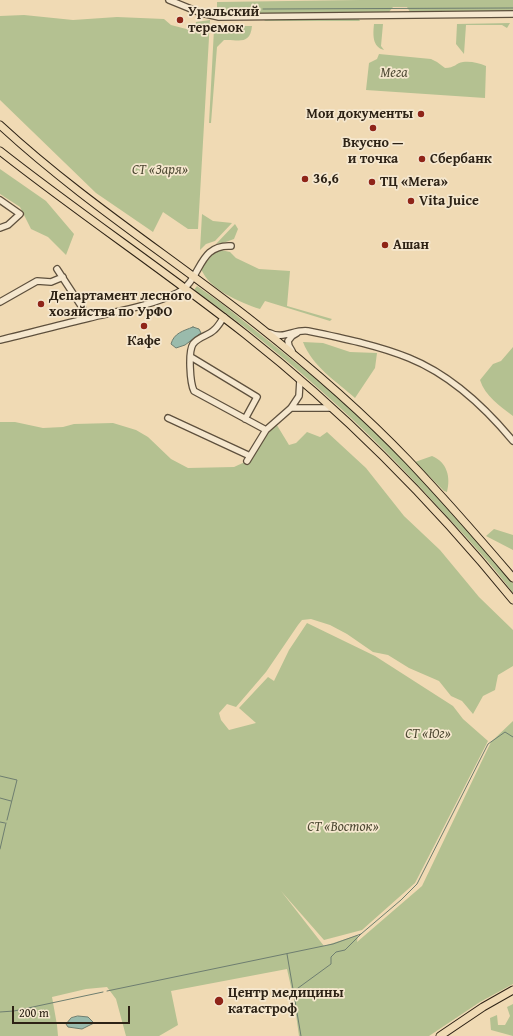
<!DOCTYPE html>
<meta charset="utf-8">
<style>
body{margin:0}
#map{position:relative;width:513px;height:1036px;overflow:hidden;background:#f0dab4;font-family:"Gentium Book Plus",serif}
canvas{display:block}
.scale{position:absolute;left:12px;top:1006px;width:118px;height:18px;box-sizing:border-box;border:2px solid #2d2215;border-top:0;padding-left:5px;font-size:12px;line-height:14px;white-space:nowrap;color:#2d2215;-webkit-text-stroke:3px #f5e7ce;paint-order:stroke}
</style>
<div id="map">
<canvas width="513" height="1036"></canvas>
<div class="scale">200 m</div>
</div>
<script>
const ctx = document.querySelector('canvas').getContext('2d');
ctx.lineJoin = 'round';
function fill(path, color) { ctx.fillStyle = color; ctx.fill(path, 'evenodd'); }
function strokePath(path, color, width, dash) { ctx.strokeStyle = color; ctx.lineWidth = width; ctx.lineCap = dash ? 'butt' : 'round'; ctx.setLineDash(dash || []); ctx.stroke(path); }
function drawText(font, color, halo, rows, align = 'center') {
  ctx.font = font + ' "Gentium Book Plus",serif'; ctx.lineWidth = 3.5; ctx.setLineDash([]); ctx.textBaseline = 'middle'; ctx.strokeStyle = halo; ctx.fillStyle = color; for (const [text, x, y, turn = 0] of rows) {
    ctx.save(); ctx.translate(x, y); ctx.rotate((+turn || 0) * Math.PI / 180); ctx.textAlign = isNaN(turn) ? turn : align; if (halo) ctx.strokeText(text, 0, 0); ctx.fillText(text, 0, 0); ctx.restore();
  }
}
fill(new Path2D(`
 M360 0H513V11L410 12 407 7H393L389 12 217 15V2Z
 M24 15 73 20 117 17 164 19 171 25 194 31 196 22 210 20 198 229H188L163 212 153 232 96 193 0 100V16Z
 M358 18 360 21H264L267 19Z
 M510 23 507 28 502 25H466L464 54 456 44 457 24Z
 M374 24H383L381 46 384 50C372 47 373 34 374 24Z
 M218 26H252C250 46 238 39 224 40L217 47 211 123H209L214 29Z
 M379 54 431 59 437 62 445 68C455 68 456 63 463 62 471 61 479 63 486 66L485 98 366 90 369 63 377 59Z
 M0 169 46 201 74 234 66 255 48 237 31 229 20 207 0 194Z
 M202 214 213 221 232 223 215 241 206 244 200 250Z
 M235 224 238 229 234 239 223 243 216 244Z
 M221 250 230 252 236 258 259 269 290 271 287 306 332 319 330 321 265 301 260 309C239 302 210 290 201 269L213 254Z
 M197 286 221 303 320 382 355 412 407 463 487 552 513 583V593C491 563 465 536 440 509 366 427 284 353 194 290Z
 M303 342 323 343 350 352 377 353 375 368 355 398C336 381 312 366 303 342Z
 M513 347V416C500 406 485 396 480 380L493 364 501 361Z
 M0 422H15L43 428 63 427 74 424 113 423 136 430 148 437 171 459 188 468 234 467 247 461 266 430 275 422 289 445 296 443 307 432 320 437 327 432 366 468 404 516 440 550 479 597 513 630V666L498 675 495 690 483 696 473 714 462 701 451 696 439 681 409 668 388 655 373 652 347 634 330 625 311 619 302 620 298 625 266 672 236 707 227 704 219 713 221 720 229 730 256 723 239 708 268 677 274 681 289 650 307 623 375 656 453 706 463 719 488 741 415 883 362 930 324 940 281 891 324 946 358 935 357 942 422 886 491 742 513 721V984L480 1002 429 1036H299L294 1000 287 969 171 991 178 1025 159 1036H126L116 999 107 987 86 989 52 997 57 1025 58 1036H0Z
 M432 456C447 462 451 477 447 492L444 491 415 462Z
 M494 529 513 535V550L486 536Z
 M513 1004V1036L491 1030 490 1018 497 1015 498 1025H505L510 1016 507 1007Z`), '#b4c191');
const water = new Path2D(`
 M193 327 199 329 201 333 185 345 176 348 171 344C174 333 183 331 193 327Z
 M78 1016 88 1017 94 1023 82 1029 68 1027 66 1024 71 1018Z`);
fill(water, '#9abbac');
strokePath(water, '#6e7e70', 1);
strokePath(new Path2D(`
 M263 9 513 8
 M0 776 17 780 7 820
 M0 798 11 801
 M0 822 5 823
 M0 849 6 823
 M287 954 301 1036
 M107 991 333 944 361 934 401 900 417 884 488 744 505 732 513 737
 M294 991 331 964V957L336 952 345 950 361 934
 M0 1012 14 1011 103 992`), '#6e7e70', 1);
const minor = new Path2D(`
 M169 0 201 13 219 17 513 14
 M0 200 20 214 8 225 0 228
 M57 269 89 318
 M0 302 37 281 51 282 63 277
 M224 317C221 321 218 327 214 330 208 336 199 336 193 344 188 352 190 383 194 391L266 430
 M270 333C283 340 294 329 308 331 341 338 377 345 409 358 451 375 484 406 513 441
 M0 340C30 333 59 325 89 318 118 311 150 306 177 293 202 281 197 244 231 246
 M292 351 289 346 288 341 292 336 297 333
 M191 357 257 397 245 419
 M291 408H330
 M168 418 250 456
 M247 461 266 430 291 408 299 396 300 380`);
const major = new Path2D(`
 M0 125C80 199 171 257 256 324 309 366 361 411 408 460 444 498 479 538 513 578
 M0 151C80 214 165 271 245 334 344 412 434 503 513 600
 M440 1036 483 1007 513 990`);
strokePath(minor, '#5e503d', 8);
strokePath(major, '#2d2215', 9);
strokePath(minor, '#f5e7ce', 5.5);
strokePath(major, '#f0dab4', 7);
for (const [x, y, r, color] of [
 [180,20,4,"#8f2418"],
 [421,114,4,"#8f2418"],
 [373,128,4,"#8f2418"],
 [422,159,4,"#8f2418"],
 [305,179,4,"#8f2418"],
 [372,182,4,"#8f2418"],
 [411,201,4,"#8f2418"],
 [385,245,4,"#8f2418"],
 [41,304,4,"#8f2418"],
 [144,326,4,"#8f2418"],
 [219,1001,5,"#8f2418"]
]) { const dot = new Path2D(); dot.arc(x, y, r, 0, 2 * Math.PI); ctx.fillStyle = color; ctx.fill(dot); strokePath(dot, '#f5e7ce', 1.5); }
drawText('bold 14px', '#2d2215', '#f5e7ce', [
 ["Уральский",188,12],
 ["теремок",188,28],
 ["Мои документы",413,114,"right"],
 ["Вкусно —",373,143,"center"],
 ["и точка",373,159,"center"],
 ["Сбербанк",430,159],
 ["36,6",313,179],
 ["ТЦ «Мега»",380,182],
 ["Vita Juice",419,201],
 ["Ашан",393,245],
 ["Департамент лесного",49,296],
 ["хозяйства по УрФО",49,312],
 ["Кафе",144,341,"center"],
 ["Центр медицины",228,993],
 ["катастроф",228,1009]
], 'left');
drawText('italic 14px', '#4f4a34', '#f5e7ce', [
 ["Мега",394,73],
 ["СТ «Заря»",160,170],
 ["СТ «Юг»",428,734],
 ["СТ «Восток»",343,827]
]);
</script>
